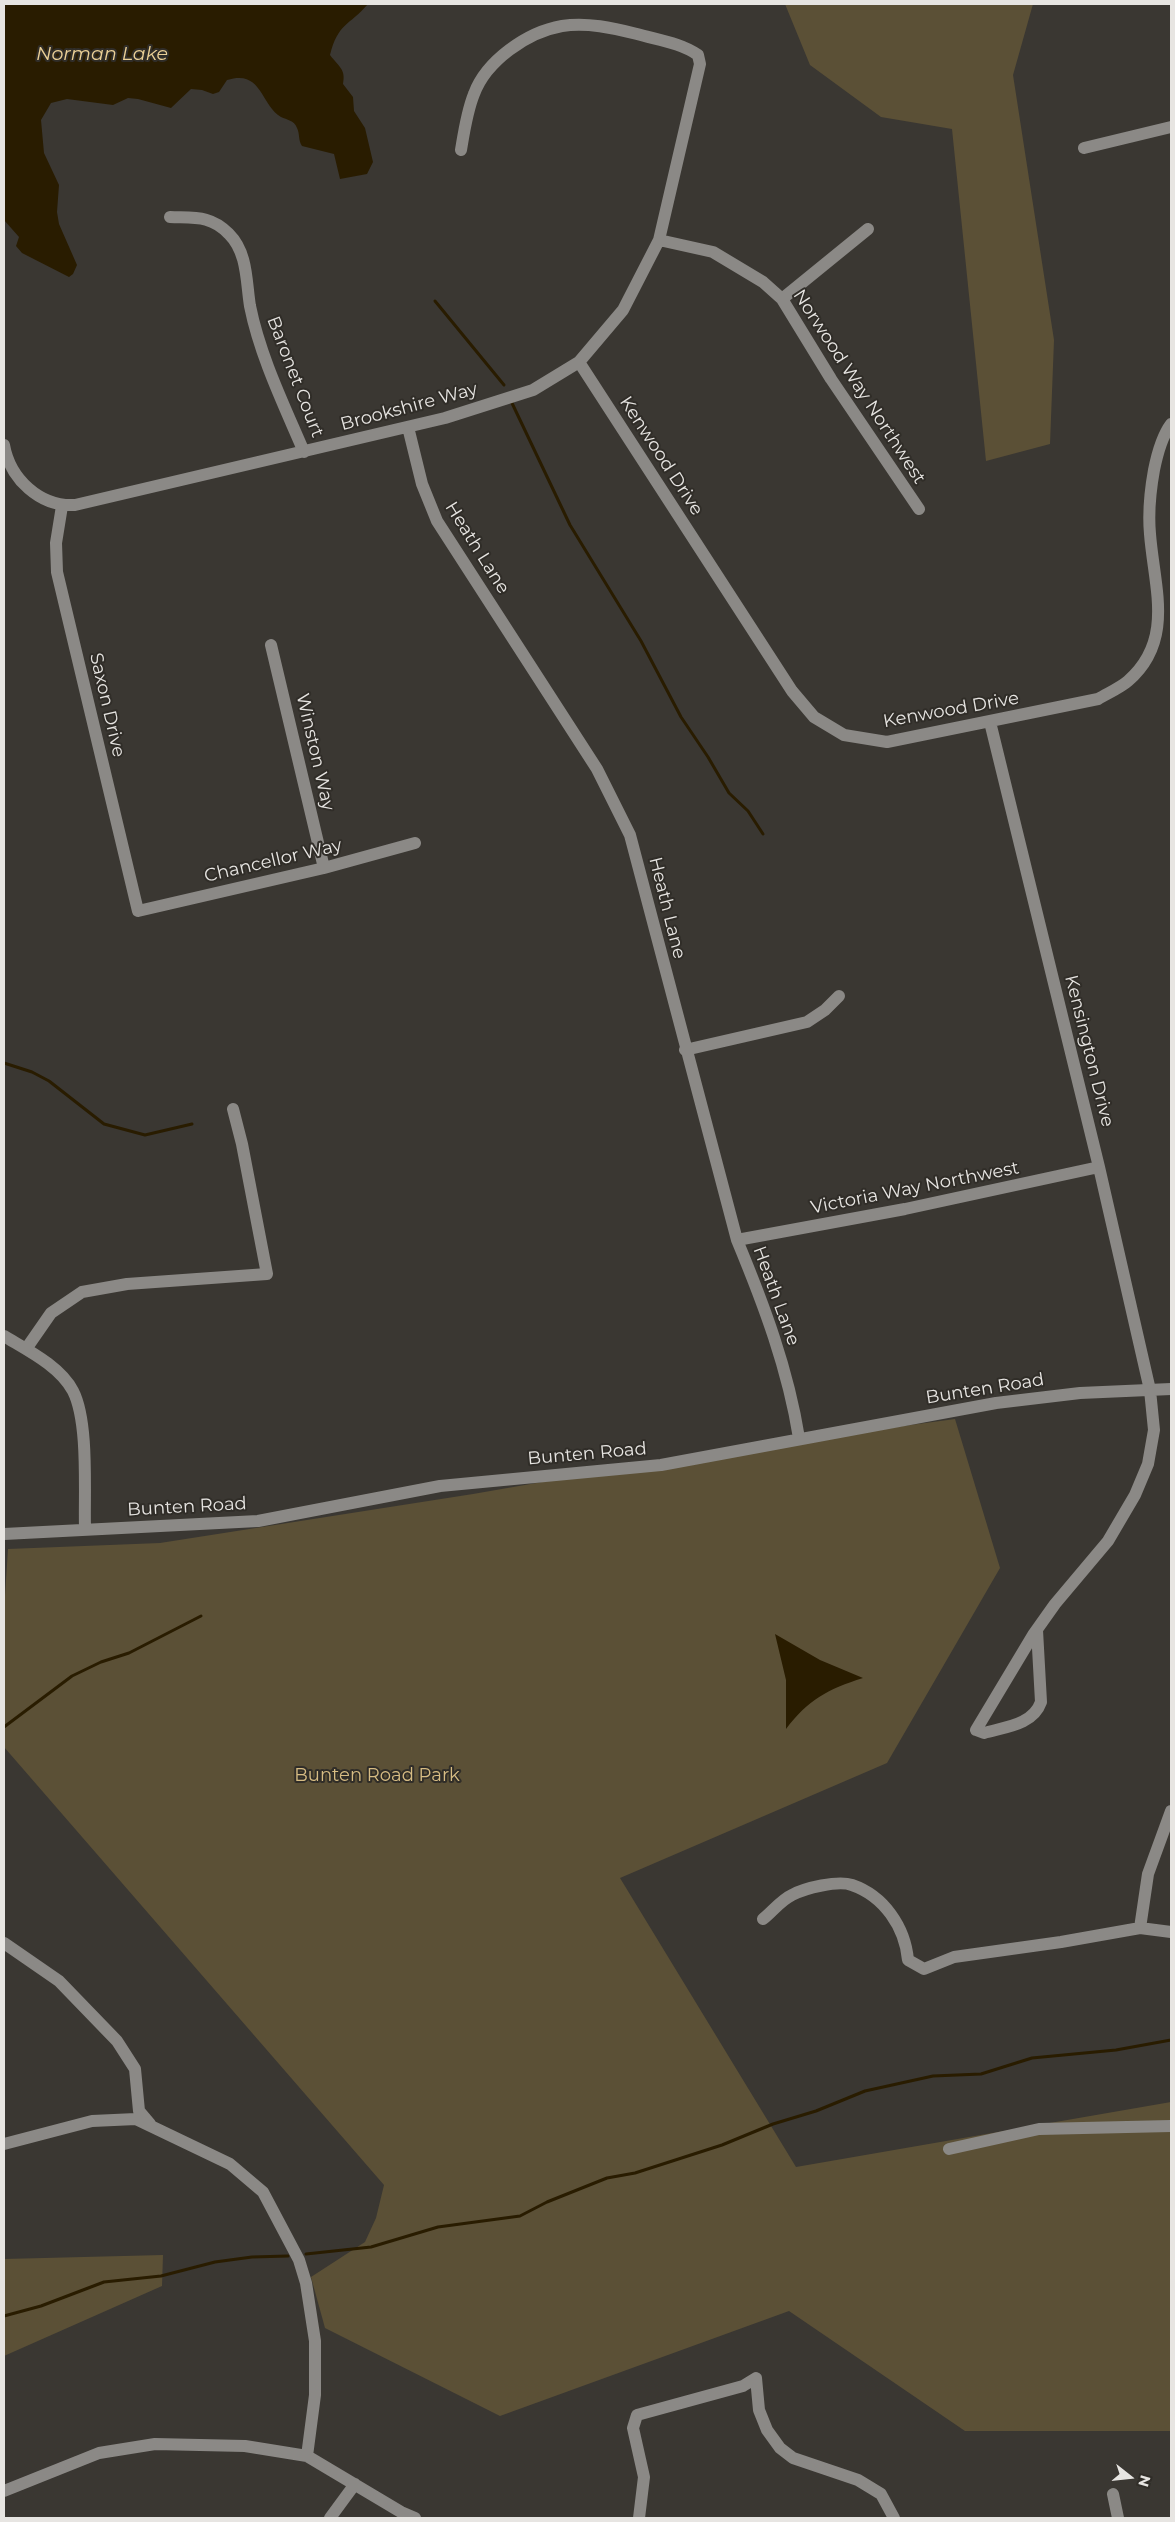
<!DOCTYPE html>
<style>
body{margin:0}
#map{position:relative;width:1175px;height:2522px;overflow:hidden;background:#3a3732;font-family:Montserrat,sans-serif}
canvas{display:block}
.frame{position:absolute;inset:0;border:5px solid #e7e5e2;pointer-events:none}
.north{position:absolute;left:1105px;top:2452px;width:50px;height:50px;-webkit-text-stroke:4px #302d28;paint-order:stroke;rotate:106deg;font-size:14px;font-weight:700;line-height:20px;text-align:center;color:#e7e5e2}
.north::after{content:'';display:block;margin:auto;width:18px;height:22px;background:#e7e5e2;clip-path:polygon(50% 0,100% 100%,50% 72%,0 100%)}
</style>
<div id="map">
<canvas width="1175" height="2522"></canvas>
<div class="frame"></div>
<div class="north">N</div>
</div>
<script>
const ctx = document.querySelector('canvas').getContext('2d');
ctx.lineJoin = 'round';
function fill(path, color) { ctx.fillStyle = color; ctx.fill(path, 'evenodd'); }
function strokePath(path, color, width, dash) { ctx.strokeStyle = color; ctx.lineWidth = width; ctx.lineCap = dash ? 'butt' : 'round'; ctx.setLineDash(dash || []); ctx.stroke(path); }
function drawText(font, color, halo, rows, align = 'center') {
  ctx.font = font + ' Montserrat,sans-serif'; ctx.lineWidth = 4; ctx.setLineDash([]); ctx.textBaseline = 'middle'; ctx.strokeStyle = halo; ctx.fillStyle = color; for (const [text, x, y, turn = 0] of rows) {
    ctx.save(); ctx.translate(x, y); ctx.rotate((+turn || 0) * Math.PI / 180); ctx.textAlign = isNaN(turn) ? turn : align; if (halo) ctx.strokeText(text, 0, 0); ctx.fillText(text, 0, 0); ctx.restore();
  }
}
fill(new Path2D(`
 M785 4H1033L1013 75 1054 340 1050 444 986 461 952 129 881 117 810 65Z
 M955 1419 1000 1568 887 1763 620 1878 796 2167 1171 2102V2431H965L789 2311 500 2416 325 2328 311 2277 365 2242 376 2218 384 2185 4 1747V1611L8 1549 160 1543 473 1494 726 1450Z
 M163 2255 162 2286 4 2356V2259Z`), '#5b5036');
fill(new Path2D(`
 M4 4H368C349 26 338 23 330 55 339 67 346 69 343 84L353 97 354 111 365 128 373 162 367 174 340 179 334 154 302 146C298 140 300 134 297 128 294 120 287 120 281 117 260 104 262 69 227 80L219 92 213 94 202 90 191 89 171 108 138 99 128 98 113 105 67 99 51 103 41 120 44 153 59 185 57 212 59 224 77 265 73 274 69 277 22 253 16 246 19 237 4 220Z
 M775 1634 820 1660 863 1678C828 1689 808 1700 786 1729V1680Z`), '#291c00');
strokePath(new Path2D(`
 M435 301 504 385
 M511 401 570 525 641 641 681 717 708 757 729 793 748 811 763 834
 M4 1063 32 1072 49 1081 104 1124 145 1135 192 1124
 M4 1727 72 1676 101 1662 129 1653 201 1616
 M306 2254 371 2247 438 2227 520 2216 547 2202 607 2178 635 2173 722 2145 773 2124 816 2111 865 2091 933 2076 981 2074 1032 2058 1116 2050 1171 2040
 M4 2316 41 2306 104 2282 161 2276 215 2262 252 2257 288 2256`), '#291c00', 3);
strokePath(new Path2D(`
 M1084 148 1171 127
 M170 217C194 218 211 215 229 234 248 253 246 282 250 306 260 356 284 405 304 452
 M659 240 713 252 763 282 782 299 831 379 919 509
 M782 299 868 229
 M579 362 792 691 814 717 844 735 887 742 1098 699C1108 693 1120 688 1128 681 1175 640 1154 587 1150 534 1148 512 1150 492 1154 470 1157 455 1162 436 1171 424
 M408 427 422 484 437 521 597 769 630 835 737 1240C764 1305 788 1369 799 1438
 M4 445C10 479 40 507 75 505L445 418 533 390 579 362 623 310 659 240 700 64 698 55C681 43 658 40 637 34 613 28 587 22 562 26 527 32 486 61 474 94 467 111 464 132 461 150
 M62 506 56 543 57 572 138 911 324 868 415 843
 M271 645 324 868
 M990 722 1099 1167 1150 1390 1154 1430 1148 1464 1135 1495 1108 1541 1055 1604 1033 1635 976 1730 984 1733C1005 1727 1033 1725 1041 1702L1037 1630
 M685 1050 807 1022 825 1010 839 996
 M737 1240 905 1209 1099 1167
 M4 1336C27 1350 60 1366 73 1391 89 1422 84 1493 85 1529
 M26 1349 51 1313 82 1292 127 1284 267 1274 242 1144 233 1109
 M4 1534 258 1521 440 1486 661 1465 996 1403 1080 1393 1171 1389
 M763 1919C772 1912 781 1900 792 1895 805 1888 838 1880 852 1885 884 1896 905 1927 908 1960L924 1969 954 1957 1061 1942 1140 1928 1171 1932
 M1140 1928 1148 1874 1171 1811
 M4 1943 59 1981 117 2041 135 2069 139 2111 150 2124
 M4 2144 92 2121 136 2119 230 2164 263 2192 299 2260 306 2283 315 2341V2395L307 2456
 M949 2149 1039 2129 1171 2126
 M4 2491 99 2453 155 2444 245 2446 307 2456 401 2512 415 2518
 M1113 2494 1118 2518
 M330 2518 355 2484
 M639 2518 644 2477 633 2428 637 2415 743 2386 756 2378 759 2410 767 2430 780 2448 793 2458 858 2480 881 2494 894 2518`), '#8b8986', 12);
drawText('18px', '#e7e5e2', '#302d28', [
 ["Baronet Court",295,377,69],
 ["Norwood Way Northwest",859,387,57],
 ["Brookshire Way",409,407,-15],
 ["Kenwood Drive",661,456,57],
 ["Heath Lane",477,548,58],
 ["Saxon Drive",107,705,77],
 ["Kenwood Drive",951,710,-10],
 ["Winston Way",315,752,77],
 ["Chancellor Way",273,861,-13],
 ["Heath Lane",667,908,76],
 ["Kensington Drive",1089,1051,76],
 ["Victoria Way Northwest",915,1188,-11],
 ["Heath Lane",776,1296,70],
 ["Bunten Road",985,1389,-9],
 ["Bunten Road",587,1454,-5],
 ["Bunten Road",187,1507,-3]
]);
drawText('18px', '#d7bc83', '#302d28', [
 ["Bunten Road Park",377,1776]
]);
drawText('italic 19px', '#ebd096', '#302d28', [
 ["Norman Lake",102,54]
]);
</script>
